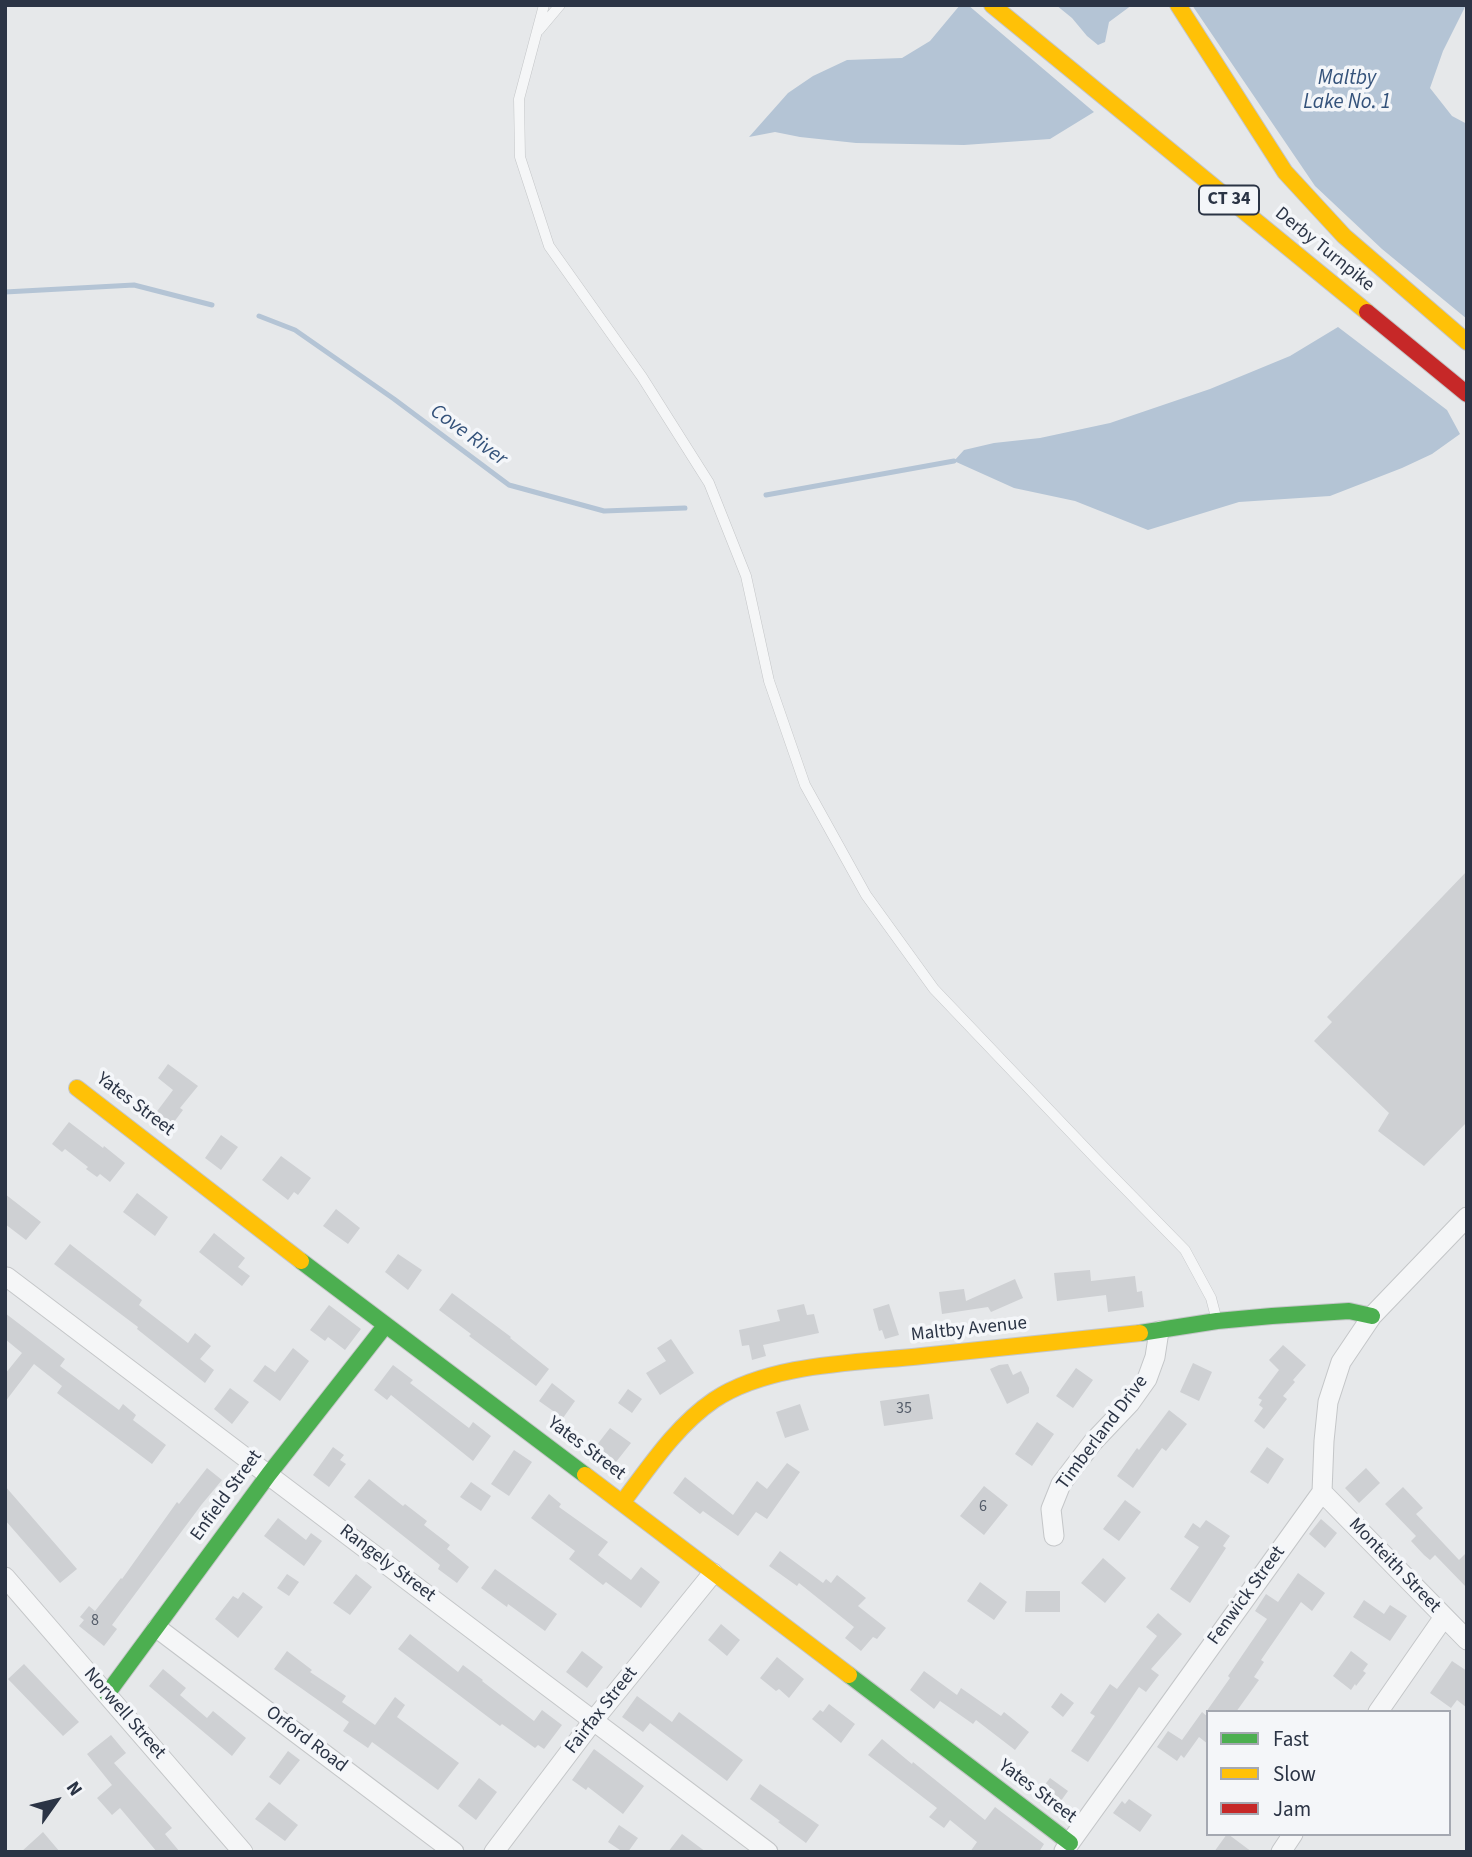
<!DOCTYPE html>
<style>
body{margin:0}
#map{position:relative;width:1472px;height:1857px;overflow:hidden;background:#e6e8ea;font-family:"Source Sans 3",sans-serif}
canvas{display:block}
.frame{position:absolute;inset:0;border:7px solid #2b3445;pointer-events:none}
.legend{position:absolute;left:1206px;top:1710px;width:245px;height:126px;box-sizing:border-box;background:#f4f6f9;border:2px solid #a4a8b1;margin:0;padding:9px 12px;list-style:none;font-size:21px;color:#2b3445}
.legend li{display:flex;align-items:center;gap:14px;height:35px}
.legend b{width:35px;border:2px solid #a4a8b1}
.north{position:absolute;left:21px;top:1766px;width:70px;height:70px;-webkit-text-stroke:5px #f4f6f9;paint-order:stroke;rotate:56deg;font-size:19px;font-weight:700;line-height:28px;text-align:center;color:#2b3445}
.north::after{content:'';display:block;margin:auto;width:24px;height:32px;background:#2b3445;clip-path:polygon(50% 0,100% 100%,50% 72%,0 100%)}
</style>
<div id="map">
<canvas width="1472" height="1857"></canvas>
<div class="frame"></div>
<ul class="legend">
<li><b style="height:9px;background:#4caf50"></b>Fast</li>
<li><b style="height:9px;background:#ffc107"></b>Slow</li>
<li><b style="height:9px;background:#c62828"></b>Jam</li>
</ul>
<div class="north">N</div>
</div>
<script>
const ctx = document.querySelector('canvas').getContext('2d');
ctx.lineJoin = 'round';
function fill(path, color) { ctx.fillStyle = color; ctx.fill(path, 'evenodd'); }
function strokePath(path, color, width, dash) { ctx.strokeStyle = color; ctx.lineWidth = width; ctx.lineCap = dash ? 'butt' : 'round'; ctx.setLineDash(dash || []); ctx.stroke(path); }
function drawText(font, color, halo, rows, align = 'center') {
  ctx.font = font + ' "Source Sans 3",sans-serif'; ctx.lineWidth = 7; ctx.setLineDash([]); ctx.textBaseline = 'middle'; ctx.strokeStyle = halo; ctx.fillStyle = color; for (const [text, x, y, turn = 0] of rows) {
    ctx.save(); ctx.translate(x, y); ctx.rotate((+turn || 0) * Math.PI / 180); ctx.textAlign = isNaN(turn) ? turn : align; if (halo) ctx.strokeText(text, 0, 0); ctx.fillText(text, 0, 0); ctx.restore();
  }
}
fill(new Path2D(`
 M960 5H968L1094 112 1050 139 964 145 856 143 800 137 775 132 749 137 788 93 813 76 847 60 902 58 930 41Z
 M1056 5H1132L1109 22 1105 42 1098 45 1087 36 1072 18Z
 M1192 5H1466L1443 51 1430 88 1452 116 1467 124V319L1382 249 1315 186Z
 M1338 327 1447 410 1460 434 1432 454 1402 468 1330 496 1239 502 1148 530 1075 501 1014 488 954 461 964 450 994 443 1040 438 1110 423 1210 389 1290 356Z`), '#b4c4d5');
strokePath(new Path2D(`
 M5 292 134 285 212 305
 M259 316 295 330 394 399 509 485 604 511 685 508
 M766 495 954 461`), '#b4c4d5', 5);
fill(new Path2D(`
 M1467 871V1122L1424 1166 1378 1131 1389 1113 1314 1041 1332 1022 1327 1017Z
 M168 1064 198 1086 180 1108 183 1110 171 1126 155 1114 173 1090 158 1078Z
 M69 1122 103 1148 104 1146 125 1163 110 1182 100 1174 97 1177 86 1169 88 1167 65 1149 62 1152 52 1144Z
 M221 1135 238 1147 221 1170 205 1158Z
 M281 1156 311 1178 298 1195 294 1192 288 1200 262 1180Z
 M137 1193 168 1217 155 1236 123 1212Z
 M5 1194 41 1222 26 1240 5 1224Z
 M336 1209 360 1228 348 1244 323 1226Z
 M214 1233 245 1258 238 1267 250 1276 242 1286 199 1252Z
 M70 1244 142 1300 139 1305 188 1343 195 1333 211 1346 200 1359 214 1370 205 1383 137 1329 138 1327 54 1264Z
 M398 1254 422 1270 408 1290 385 1272Z
 M1090 1270 1091 1281 1135 1276 1137 1292 1142 1291 1144 1307 1108 1312 1106 1295 1057 1301 1054 1273Z
 M1015 1279 1023 1298 991 1312 988 1307 942 1314 939 1292 964 1289 966 1301Z
 M452 1293 511 1337 510 1338 549 1369 536 1386 469 1336 471 1334 439 1310Z
 M804 1304 807 1315 814 1314 819 1333 763 1345 766 1356 752 1360 749 1345 742 1346 739 1330 780 1321 777 1310Z
 M889 1304 899 1335 885 1339 882 1330 879 1331 873 1309Z
 M329 1305 361 1329 345 1350 328 1337 325 1341 310 1330Z
 M5 1313 65 1359 60 1366 119 1410 123 1404 136 1415 133 1420 166 1445 152 1464 57 1393 62 1386 34 1364 5 1402V1374L22 1353 5 1339Z
 M671 1339 694 1373 660 1395 646 1373 666 1361 657 1348Z
 M1283 1345 1306 1365 1293 1380 1295 1382 1283 1396 1287 1399 1264 1429 1254 1421 1263 1408 1259 1405 1262 1400 1258 1398 1279 1370 1269 1360Z
 M293 1348 309 1361 280 1401 253 1381 265 1365 275 1372Z
 M1193 1363 1212 1372 1199 1401 1180 1392Z
 M1008 1364 1013 1375 1021 1371 1029 1388V1393L1007 1404 990 1369 999 1365Z
 M393 1365 413 1380 410 1383 469 1428 473 1422 491 1436 473 1461 391 1395 387 1400 374 1390Z
 M1076 1368 1093 1380 1073 1408 1056 1396Z
 M552 1383 575 1401 563 1418 539 1401Z
 M230 1388 249 1402 232 1424 214 1409Z
 M628 1389 642 1399 632 1413 618 1403Z
 M929 1394 933 1419 884 1426 880 1401Z
 M800 1404 809 1430 785 1438 776 1412Z
 M1169 1410 1187 1424 1166 1451 1162 1448 1133 1488 1117 1476 1137 1448 1139 1450Z
 M1037 1422 1054 1434 1032 1466 1015 1454Z
 M610 1428 631 1443 616 1462 596 1446Z
 M333 1447 344 1455 340 1460 346 1464 329 1487 313 1475Z
 M1267 1447 1284 1459 1268 1484 1250 1472Z
 M514 1450 532 1462 509 1496 491 1484Z
 M787 1463 800 1472 767 1519 756 1512 738 1536 703 1511 700 1514 673 1493 685 1477 733 1515 757 1481 767 1489Z
 M207 1468 222 1480 202 1504 112 1625 117 1629 104 1646 79 1626 84 1620 80 1617 89 1606 95 1611 121 1578 122 1579 177 1502 179 1504Z
 M1366 1468 1380 1483 1359 1503 1345 1488Z
 M369 1479 403 1506 405 1504 427 1521 424 1525 450 1545 447 1549 469 1567 457 1583 438 1569 440 1565 354 1497Z
 M471 1482 491 1496 481 1511 460 1497Z
 M5 1486 77 1569 60 1583 5 1520Z
 M984 1486 1008 1505 984 1535 960 1516Z
 M1403 1487 1423 1508 1416 1514 1459 1560 1467 1552V1588L1435 1555 1430 1560 1424 1555 1411 1541 1416 1536 1385 1504Z
 M549 1494 561 1504 559 1507 608 1542 598 1555 631 1580 641 1567 660 1582 641 1608 606 1582 603 1585 569 1559 575 1551 531 1518Z
 M1125 1500 1141 1512 1119 1541 1103 1529Z
 M278 1518 306 1540 311 1533 322 1541 304 1566 264 1536Z
 M1321 1519 1337 1533 1325 1548 1309 1534Z
 M1206 1520 1230 1536 1223 1546 1226 1548 1190 1603 1170 1589 1199 1547 1184 1537 1193 1523 1200 1528Z
 M780 1551 823 1583 826 1579 831 1583 837 1575 866 1598 858 1606 886 1628 877 1639 873 1637 861 1651 845 1638 854 1627 799 1583 797 1586 769 1566Z
 M1103 1558 1126 1578 1105 1603 1081 1583Z
 M495 1569 557 1614 545 1631 508 1604 507 1607 481 1588Z
 M1298 1573 1325 1593 1312 1611 1301 1602 1261 1660 1264 1662 1254 1677 1259 1680 1236 1712H1206L1230 1678 1228 1676 1267 1619 1255 1611 1266 1594 1278 1602Z
 M287 1574 299 1582 289 1596 277 1588Z
 M356 1574 372 1587 350 1615 333 1603Z
 M980 1582 1007 1602 994 1620 967 1601Z
 M1026 1591H1060V1612H1025Z
 M243 1592 263 1607 238 1638 215 1619 233 1596 238 1599Z
 M1364 1600 1384 1614 1390 1605 1407 1616 1390 1641 1353 1617Z
 M1158 1613 1182 1634 1151 1669 1159 1675 1146 1692 1139 1687 1088 1762 1071 1751 1095 1716 1090 1713 1110 1684 1117 1689 1157 1636 1146 1627Z
 M721 1624 740 1640 727 1656 708 1640Z
 M410 1634 458 1672 463 1665 483 1680 482 1681 534 1721 542 1710 562 1725 544 1749 538 1745 535 1748 502 1724 500 1726 398 1649Z
 M287 1651 312 1670 310 1672 346 1696 342 1702 375 1725 395 1697 405 1705 397 1717 459 1763 438 1790 372 1742 368 1748 343 1731 349 1722 274 1669Z
 M582 1651 603 1667 587 1688 566 1672Z
 M1351 1651 1368 1664 1363 1671 1366 1673 1356 1686 1355 1684 1351 1690 1333 1676Z
 M777 1657 804 1679 789 1698 779 1689 776 1691 760 1678Z
 M1452 1661 1467 1671V1708L1457 1700 1451 1708 1430 1693Z
 M24 1664 79 1722 63 1736 8 1679Z
 M163 1669 186 1688 180 1695 207 1718 213 1711 246 1738 232 1756 149 1686Z
 M924 1671 957 1695 961 1688 1001 1716 1004 1712 1029 1732 1015 1750 976 1720 973 1724 940 1701 934 1709 910 1690Z
 M1061 1693 1074 1703 1063 1717 1051 1707Z
 M637 1696 672 1722 679 1712 743 1760 727 1781 650 1723 643 1732 622 1717Z
 M829 1704 855 1724 841 1743 812 1719 820 1710 823 1712Z
 M1202 1712 1208 1717V1744L1199 1737 1184 1758 1181 1755 1177 1761 1157 1747 1168 1731 1182 1740Z
 M111 1735 126 1753 114 1763 172 1828 165 1834 180 1852H157L120 1808 112 1815 97 1798 112 1785 87 1754Z
 M882 1739 912 1764 913 1762 985 1820 995 1807 1044 1844 1039 1852H970L977 1842 950 1820 944 1828 929 1817 937 1808 868 1755Z
 M594 1749 644 1786 623 1814 588 1787 586 1790 572 1780Z
 M288 1751 300 1760 280 1785 269 1777Z
 M479 1778 497 1792 476 1820 458 1806Z
 M1050 1778 1068 1791 1058 1805 1040 1791Z
 M760 1784 819 1825 806 1843 778 1822 780 1821 750 1799Z
 M1129 1799 1152 1815 1140 1832 1113 1813 1122 1801 1125 1804Z
 M269 1802 298 1825 285 1841 255 1819Z
 M619 1825 638 1838 628 1852H623L608 1842Z
 M43 1832 60 1852H21Z
 M682 1834 706 1852H668Z
 M1227 1834H1228L1252 1852H1214Z`), '#ced0d3');
const lane = new Path2D(`
 M544 5 519 99 520 157 549 246 642 377 709 483 746 576 769 681 805 785 866 895 934 989 1097 1160 1185 1250 1211 1298 1216 1317
 M539 30 560 5`);
const street = new Path2D(`
 M7 1277C261 1467 513 1662 768 1852
 M1322 1492 1467 1640
 M1054 1536 1051 1509 1061 1484 1093 1442 1130 1403 1147 1379 1155 1357 1159 1331
 M5 1577 243 1852
 M157 1628 454 1852
 M1378 1712 1444 1617
 M1064 1851 1322 1492 1324 1441 1328 1402 1341 1362 1372 1316 1467 1217
 M494 1852 593 1721 713 1573
 M1281 1852 1293 1834`);
const fast = new Path2D(`
 M301 1261 585 1475
 M1140 1333 1217 1321 1272 1316 1349 1311 1372 1316
 M849 1675 1070 1843
 M107 1694 269 1474 385 1326`);
const slow = new Path2D(`
 M992 5 1367 312
 M1178 5 1285 172 1344 236 1467 342
 M77 1088 301 1261
 M585 1475 849 1675
 M622 1503C650 1466 676 1426 714 1400 770 1363 857 1363 922 1356 994 1348 1067 1341 1140 1333`);
const jam = new Path2D(`
 M1367 312 1467 394`);
strokePath(lane, '#c4c6c8', 11);
strokePath(street, '#c4c6c8', 21);
strokePath(fast, '#c4c6c8', 18);
strokePath(slow, '#c4c6c8', 18);
strokePath(jam, '#c4c6c8', 18);
strokePath(lane, '#f5f6f7', 10);
strokePath(street, '#f5f6f7', 19);
strokePath(fast, '#4caf50', 16);
strokePath(slow, '#ffc107', 16);
strokePath(jam, '#c62828', 16);
drawText('16px', '#545c69', null, [
 ["35",904,1409],
 ["6",983,1507],
 ["8",95,1621]
]);
for (const [x, y, w] of [
 [1229,200,60]
]) { const box = new Path2D(); box.roundRect(x - w / 2, y - 14.5, w, 29, 5); ctx.fillStyle = '#f4f6f9'; ctx.fill(box); strokePath(box, '#2b3445', 2); }
drawText('bold 18px', '#2b3445', null, [
 ["CT 34",1229,200]
]);
drawText('19px', '#2b3445', '#f4f6f9', [
 ["Derby Turnpike",1324,250,39],
 ["Yates Street",135,1105,37],
 ["Maltby Avenue",969,1330,-6],
 ["Timberland Drive",1103,1433,-53],
 ["Yates Street",586,1449,37],
 ["Enfield Street",227,1496,-54],
 ["Rangely Street",387,1564,37],
 ["Monteith Street",1394,1566,46],
 ["Fenwick Street",1247,1596,-54],
 ["Fairfax Street",602,1711,-52],
 ["Norwell Street",124,1714,49],
 ["Orford Road",306,1740,37],
 ["Yates Street",1037,1792,37]
]);
drawText('italic 21px', '#34527a', '#f4f6f9', [
 ["Maltby",1347,79],
 ["Lake No. 1",1347,103],
 ["Cove River",468,436,36]
]);
</script>
